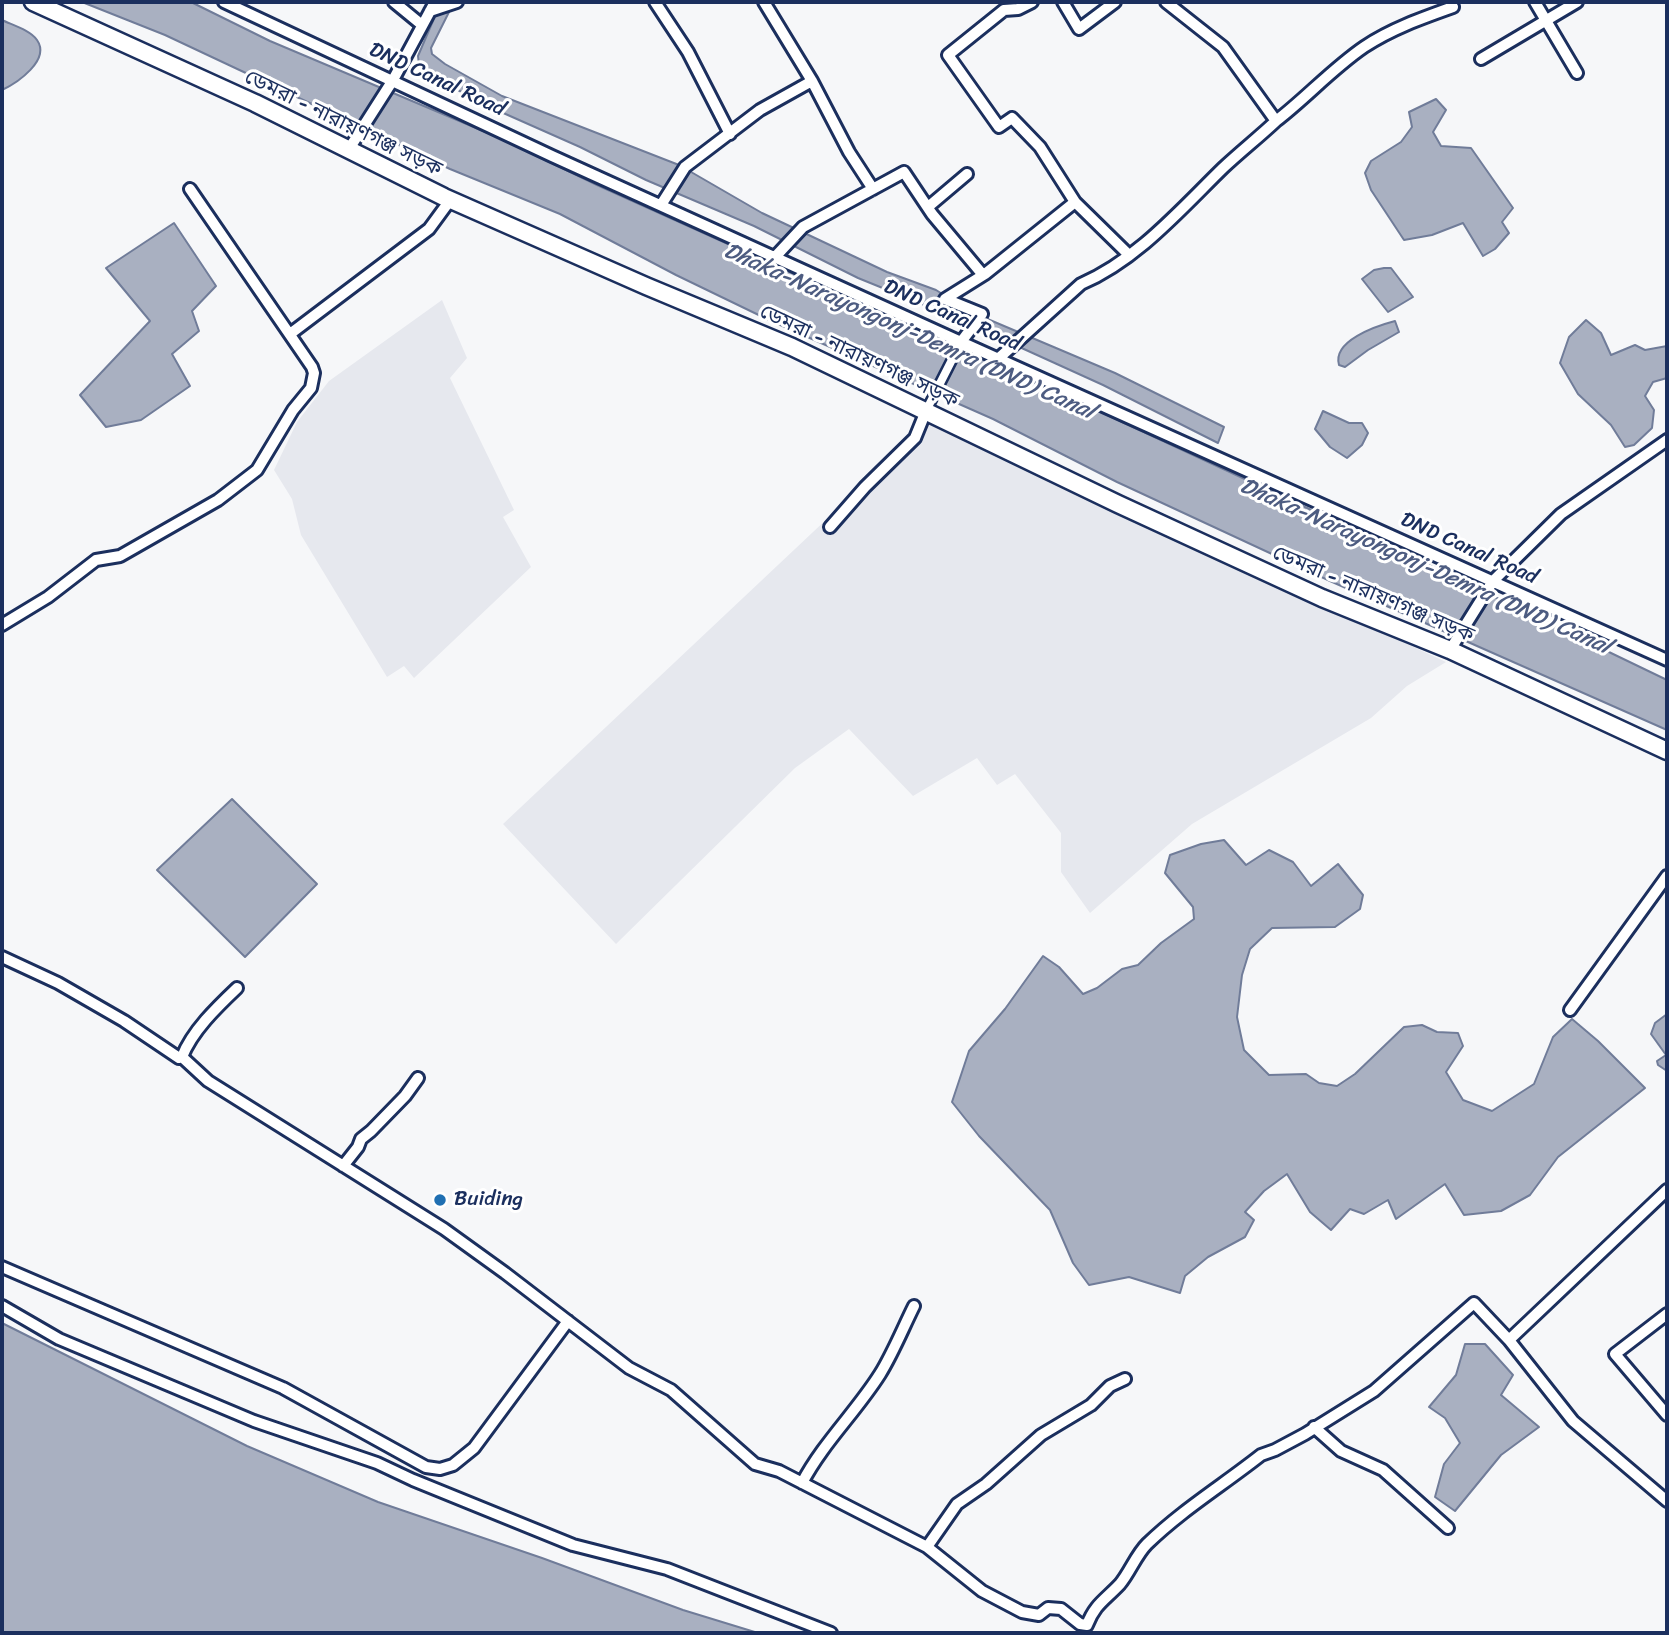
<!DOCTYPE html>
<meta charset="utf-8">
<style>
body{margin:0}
#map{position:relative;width:1669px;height:1635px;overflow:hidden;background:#f6f7f9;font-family:Sriracha,sans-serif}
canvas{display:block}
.frame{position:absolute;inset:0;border:4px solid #1b2f5e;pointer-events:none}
</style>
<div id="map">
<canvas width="1669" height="1635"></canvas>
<div class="frame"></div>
</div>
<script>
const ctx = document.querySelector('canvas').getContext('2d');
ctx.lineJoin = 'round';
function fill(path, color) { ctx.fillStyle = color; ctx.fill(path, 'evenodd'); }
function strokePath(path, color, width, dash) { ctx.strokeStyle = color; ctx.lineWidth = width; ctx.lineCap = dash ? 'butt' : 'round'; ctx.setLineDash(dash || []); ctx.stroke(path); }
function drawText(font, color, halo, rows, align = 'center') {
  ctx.font = font + ' Sriracha,"Noto Sans Bengali",sans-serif'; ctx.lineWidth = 6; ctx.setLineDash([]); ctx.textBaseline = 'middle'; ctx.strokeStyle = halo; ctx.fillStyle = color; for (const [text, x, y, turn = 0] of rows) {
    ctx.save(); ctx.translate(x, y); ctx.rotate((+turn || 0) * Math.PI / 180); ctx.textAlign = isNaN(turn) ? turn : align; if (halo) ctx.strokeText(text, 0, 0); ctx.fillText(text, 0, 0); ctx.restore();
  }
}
fill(new Path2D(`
 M442 300 467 358 450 378 514 510 503 517 531 567 414 678 404 666 387 677 301 535 292 499 274 470 297 422 329 381Z
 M933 419 1079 491 1446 662 1407 686 1371 718 1192 824 1090 913 1061 872V833L1015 774 997 785 977 758 913 796 849 729 795 768 616 944 503 824Z`), '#e6e8ee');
const water = new Path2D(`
 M82 2H191L270 41 502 139 597 185 1092 408 1389 546 1667 680V730L1330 581 1117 482 993 419 769 320 676 275 560 214 450 169 165 35Z
 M441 2H454L431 48 432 54 445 64 502 96 679 165 762 213 887 272 936 290 971 312 1115 373 1224 427 1218 443 1103 385 949 315 858 278 754 226 646 180 580 147 501 112 440 81 419 65 418 56Z
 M2 20C12 25 30 30 37 40 51 60 17 83 2 90Z
 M1436 99 1446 110 1433 132 1441 146 1471 148 1513 208 1502 222 1509 233 1495 249 1483 256 1463 223 1432 235 1404 240 1371 190 1365 173 1371 161 1401 142 1412 127 1409 112Z
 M174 223 216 286 192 311 199 331 172 354 190 386 141 420 106 427 80 395 150 321 106 268Z
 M1384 268H1391L1413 297 1388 312 1362 279 1374 270Z
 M1586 320 1601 333 1611 355 1635 345 1645 350 1667 346V378L1653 382 1645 396 1654 410 1652 428 1634 445 1625 447 1611 425 1578 394 1560 363 1569 337Z
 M1395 321 1399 332 1368 350 1345 367 1339 365C1332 341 1376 326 1395 321Z
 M1323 411 1349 423H1362L1368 433 1362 445 1347 458 1330 447 1315 429Z
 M232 799 317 884 245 957 157 870Z
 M1224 840 1246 865 1269 850 1293 862 1311 886 1338 864 1363 895 1360 909 1335 927 1272 928 1250 949 1242 975 1237 1017 1244 1050 1269 1075 1306 1074 1319 1083 1337 1086 1355 1074 1404 1027 1422 1025 1437 1032 1458 1033 1463 1046 1446 1072 1463 1100 1492 1111 1534 1084 1553 1037 1572 1019 1598 1041 1645 1088 1558 1157 1530 1195 1501 1211 1464 1215 1445 1184 1396 1219 1388 1200 1364 1214 1350 1209 1331 1230 1310 1212 1287 1174 1264 1191 1245 1212 1254 1220 1245 1237 1208 1257 1185 1276 1180 1293 1129 1277 1089 1285 1073 1263 1050 1210 979 1136 952 1102 969 1051 1005 1009 1043 956 1059 967 1083 994 1097 988 1122 969 1138 965 1161 943 1194 919 1193 907 1165 873 1170 855 1201 844Z
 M1667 1014V1071L1658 1065 1657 1061 1666 1055 1651 1034 1655 1023Z
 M2 1323 247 1446 378 1502 542 1558 683 1610 758 1633H2Z
 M1465 1344H1485L1513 1375 1501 1395 1539 1427 1501 1455 1455 1511 1435 1497 1444 1464 1460 1443 1445 1418 1429 1407 1456 1375Z`);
fill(water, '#a9b0c1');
strokePath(water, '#707c99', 2);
const pedestrian = new Path2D(`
 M926 411 961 342`);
const minor = new Path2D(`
 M224 2 552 156 961 342 1667 660
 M394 2 422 25
 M655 2 688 52 730 134
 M764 2 812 81 849 152 873 189
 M1032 2 1018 9 1004 10 948 55 999 127 1012 118 1040 147 1075 202 1128 254
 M1063 2 1079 29 1115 2
 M1535 2 1577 73
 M430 11 457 2
 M1481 59 1577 2
 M1276 121C1306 98 1332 69 1364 47 1391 29 1422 18 1453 7
 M349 149 393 80 435 2
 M661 205 685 167 760 110 812 81
 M928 207 967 174
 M775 257 803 227 904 172 932 214 983 275
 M290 334 429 229 451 199
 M961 342 982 314 945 299 985 274 1075 202
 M999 358 1081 284C1137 260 1180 210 1223 168 1240 152 1259 137 1276 121L1223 47 1166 2
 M830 527 865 487 915 438 926 411
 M2 625 48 597 96 560 120 556 218 500 257 470 293 410 311 388 314 373 312 367 190 189
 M1450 650 1493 581 1561 514 1667 440
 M2 957 58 983 124 1021 179 1058 182 1057 208 1081 444 1229 505 1273 629 1368 671 1390 755 1464 779 1471 927 1547 982 1591 1022 1612 1039 1615 1048 1608 1061 1609 1080 1624 1087 1625C1095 1604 1105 1600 1120 1584 1130 1572 1136 1555 1147 1544 1182 1510 1223 1485 1261 1455L1275 1450 1305 1434 1374 1391 1474 1303 1509 1340 1573 1421 1667 1501
 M1570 1010 1667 876
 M182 1057C192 1031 217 1007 237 988
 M343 1166 358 1147 361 1139 371 1131 405 1096 418 1078
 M2 1267 283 1388 426 1467 440 1469 453 1465 474 1448 568 1321
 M2 1306 59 1339 254 1421 377 1463 413 1480 573 1545 667 1569 831 1633
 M1667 1314 1615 1354 1667 1415
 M1509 1340 1667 1190
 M1314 1427 1341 1451 1383 1470 1448 1528
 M802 1483C823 1443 856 1412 880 1374 893 1353 903 1328 914 1306
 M927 1547 957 1504 986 1484 1041 1435 1091 1405 1110 1386 1125 1379`);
const primary = new Path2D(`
 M33 2 255 103 444 197 646 286 792 347 1118 504 1322 598 1450 650 1667 751`);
strokePath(pedestrian, '#1b2f5e', 13);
strokePath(minor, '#1b2f5e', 16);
strokePath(primary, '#1b2f5e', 21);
strokePath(pedestrian, '#fff', 8);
strokePath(minor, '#fff', 10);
strokePath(primary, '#fff', 16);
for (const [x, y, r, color] of [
 [440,1200,7,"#1f6fb2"]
]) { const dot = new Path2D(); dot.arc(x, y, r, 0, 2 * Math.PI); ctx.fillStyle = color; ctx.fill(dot); strokePath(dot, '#fff', 2.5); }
drawText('21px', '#1b2f5e', '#fff', [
 ["DND Canal Road",437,80,25],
 ["ডেমরা - নারায়ণগঞ্জ সড়ক",343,124,26],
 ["DND Canal Road",952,316,24],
 ["ডেমরা - নারায়ণগঞ্জ সড়ক",859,357,25],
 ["DND Canal Road",1469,549,24],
 ["ডেমরা - নারায়ণগঞ্জ সড়ক",1373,595,23]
]);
drawText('21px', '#1b2f5e', '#fff', [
 ["Buiding",454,1200]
], 'left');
drawText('italic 23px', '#4d5c81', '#fff', [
 ["Dhaka-Narayongonj-Demra (DND) Canal",909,332,24],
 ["Dhaka-Narayongonj-Demra (DND) Canal",1425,567,24]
]);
</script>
